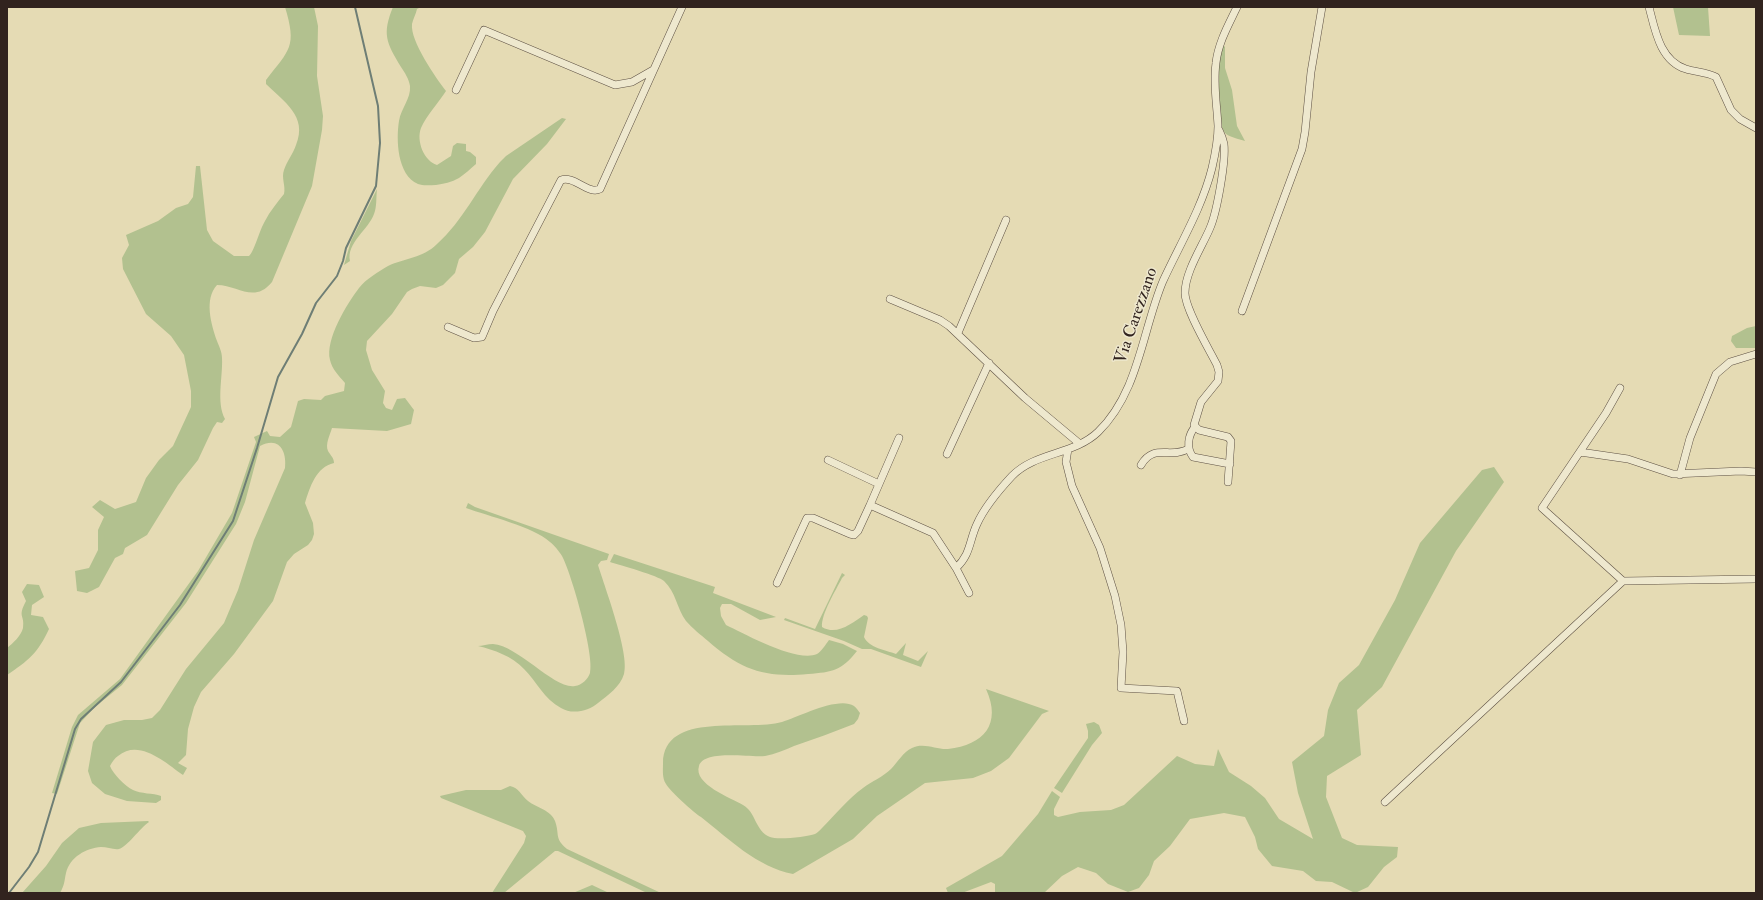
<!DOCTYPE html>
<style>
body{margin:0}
#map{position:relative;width:1763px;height:900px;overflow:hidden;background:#e5dbb4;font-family:"IM FELL Double Pica",serif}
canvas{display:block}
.frame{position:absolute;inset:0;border:8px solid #31231e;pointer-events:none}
</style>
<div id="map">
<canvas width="1763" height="900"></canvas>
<div class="frame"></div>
</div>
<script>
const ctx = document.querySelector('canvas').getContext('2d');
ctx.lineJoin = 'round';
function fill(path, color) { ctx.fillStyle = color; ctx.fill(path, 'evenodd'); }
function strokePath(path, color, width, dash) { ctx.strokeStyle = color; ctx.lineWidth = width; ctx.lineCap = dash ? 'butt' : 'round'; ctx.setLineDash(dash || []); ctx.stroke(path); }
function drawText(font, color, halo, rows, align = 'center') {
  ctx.font = font + ' "IM FELL Double Pica",serif'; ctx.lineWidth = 3; ctx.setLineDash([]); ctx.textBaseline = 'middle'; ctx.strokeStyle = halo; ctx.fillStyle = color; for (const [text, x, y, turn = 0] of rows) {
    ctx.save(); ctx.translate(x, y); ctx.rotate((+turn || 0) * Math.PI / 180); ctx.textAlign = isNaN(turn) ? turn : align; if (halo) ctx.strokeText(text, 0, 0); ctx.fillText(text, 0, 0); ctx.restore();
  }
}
fill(new Path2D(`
 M285 7H314L318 26 317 76 323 116 322 130 312 186 272 282C254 304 238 285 217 285 204 299 211 324 217 341 219 346 222 352 222 358 223 377 216 402 225 419L222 423 217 422 213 428 198 460 178 485 147 535 125 548 123 554 115 558 99 587 87 593 77 591 75 571 89 568 98 550V530L104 517 92 507 100 500 115 509 136 502 146 478 159 460 173 446 191 407V391L184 355 171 336 146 314 123 269 122 258 129 245 126 235 158 221 176 208 188 204 193 197 196 166H200L207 230 213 241 234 256H249C254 252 260 229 265 221 270 211 277 203 284 194 286 186 281 178 284 170 287 161 293 154 296 145 308 116 284 102 266 84V80C290 49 297 47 285 7Z
 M393 7H421L417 9C416 14 413 19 412 24 410 41 436 78 446 91 439 102 426 116 421 128 416 141 424 161 437 165L451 156 453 146 457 143 466 144V151L470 152 476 157V164C470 169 465 174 459 178 452 182 443 184 436 185 430 185 423 186 418 184 397 175 396 139 399 121 401 108 411 99 410 86 409 79 405 73 401 67 386 42 382 34 393 7Z
 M1673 7H1708L1710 36 1679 35Z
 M1223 45 1225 47V68L1232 90 1237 126 1245 141C1239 139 1229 137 1225 133 1217 124 1217 76 1218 63 1219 57 1221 51 1223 45Z
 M562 118 566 119 547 144 513 179 485 232 473 247 459 259 455 273 443 285 436 288 420 286 412 289 407 292 392 314 367 341 366 350 372 370 385 391 383 403 386 408 392 410 397 399 405 398 414 410 411 424 387 431 332 428C330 435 325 444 328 451 331 456 334 458 334 463 316 467 310 487 305 503L313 523 314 534 312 540 308 545 294 554 287 562 273 601 234 654 201 692 194 707 188 729 186 755 178 763 187 768 183 775C166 763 139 738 118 756 115 758 112 762 110 766 113 774 125 786 133 790 141 794 153 793 161 796V800L156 803 127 801 105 794 92 783 88 771 93 742 106 725 124 720H142L152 718 160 710 186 669 224 623 238 590 254 540 285 468C287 451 279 436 260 446L245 502 236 524 186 603 122 685 95 707 80 723 57 794 52 793 72 727 78 715 120 679 198 571 232 513 256 442 254 437 267 431 270 436 280 437 291 427 298 401 304 399 321 400 325 396 344 391 345 383C339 376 332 369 330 360 325 339 347 304 359 288 366 279 378 272 388 266 405 258 423 258 437 244 463 221 477 188 500 162L506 156Z
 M377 189C376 197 377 207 374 214 369 229 346 243 350 261L344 265 351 241Z
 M1756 326V348H1736L1731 341 1732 336 1747 328Z
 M1494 467 1504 482 1456 551 1382 687 1357 710 1361 755 1327 776 1326 797 1342 838 1357 845 1398 847 1397 857 1384 867 1368 887 1355 893 1332 882 1316 881 1303 871 1272 866 1258 849 1255 837 1245 817 1224 813 1190 819 1170 846 1154 861 1149 875 1139 888 1128 892 1108 884 1096 873 1078 867 1062 876 1044 893H995V884L991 882 962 893H948L946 888 1002 856 1038 814 1052 791 1060 797 1054 809V815L1058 817 1080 812 1111 810 1124 805 1177 756 1195 764 1214 766 1218 749 1229 772 1251 786 1265 798 1279 819 1313 839 1298 793 1292 762 1324 736 1328 710 1339 683 1359 665 1395 600 1420 543 1482 470Z
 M468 503 475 507 609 554 607 560 601 561 598 565C605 588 630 654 624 674 620 687 608 695 598 703 589 711 572 715 561 708 544 699 537 682 524 669 512 656 494 650 478 646 482 646 488 644 493 644 519 646 555 690 575 686 582 685 588 679 590 673 595 656 571 572 562 556 559 551 554 545 550 542 534 527 488 516 466 508Z
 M614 554 715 587 713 593 776 617 760 620 731 604H722L720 608 721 616 726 625C745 634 797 663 817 654 821 652 826 644 829 640L843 644 857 651C841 671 833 672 808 674 765 678 741 670 708 641 701 635 692 628 686 621 677 609 676 592 664 581 659 576 620 565 610 562Z
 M842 573 845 575 842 578C836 590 821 614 822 627 837 636 852 623 864 615L867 616 868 618 864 637C869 648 886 650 896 654L906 643 903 655 918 661 928 651 921 667 871 649H862L844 641 784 620 785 618 815 629Z
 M27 584 39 585 44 597 32 605 31 615 43 617 49 629C38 653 28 661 7 675V648C13 643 21 636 23 628 25 614 17 618 26 601L22 592Z
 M986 689 1049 711 1042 714 1009 758 991 771 973 778 925 783 877 816 853 839 793 874C757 867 729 839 701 817 693 812 670 791 666 784 662 778 663 770 663 763 664 710 748 732 782 722 799 717 838 696 854 706 857 708 858 711 860 713L858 719 854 724C834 732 814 739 794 746 785 750 775 754 765 756 751 758 704 749 699 766 693 784 731 798 743 805 756 812 755 831 770 837 777 840 807 837 815 834 817 833 820 830 822 828 835 815 848 799 863 788 872 781 883 777 891 769 898 762 903 752 912 748 924 742 937 750 948 749 984 745 1002 724 986 689Z
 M1094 722 1099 725 1102 733 1092 745 1062 793 1054 788 1088 738V731L1086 724Z
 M510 786C519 788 521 795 528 801 537 808 551 810 555 821 560 835 554 838 567 849L661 893H647L558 851H555L504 893H492L524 843 526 836 523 831 441 798 440 796 466 790H501Z
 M148 821 149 822C140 828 127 847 119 849 114 850 107 847 101 847 86 848 70 857 66 873 64 882 65 884 60 893H22L46 866 62 843 79 828 101 823Z
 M592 885 609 893H573Z`), '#b2c18f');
strokePath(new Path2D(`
 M9 893 29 867 38 852 75 729 81 719 121 682 180 605 233 521 257 448 278 377 302 334 316 303 337 276 343 261 346 248 376 186 380 143 378 106 355 7`), '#6e7e75', 2);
const minor = new Path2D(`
 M1649 7C1655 30 1660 61 1686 69 1695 72 1707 72 1716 77L1731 110 1740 119 1756 128
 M456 90 484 30 615 85 632 82 653 70
 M1219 130C1221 134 1223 139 1224 144 1226 161 1217 212 1210 228 1202 247 1185 272 1185 293 1185 309 1209 349 1217 365L1219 372 1218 381 1201 402 1194 425 1199 430 1228 437 1231 441 1228 482
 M890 299 940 320 949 326 1025 398 1080 444
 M1242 311 1302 149 1305 132 1311 72 1322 7
 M448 327 474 338 482 337 493 311 561 180C574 175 588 195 600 189L682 7
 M958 333 1006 220
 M1620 388 1606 413 1542 508 1623 581
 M1195 427C1188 435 1186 448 1193 457L1230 464
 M899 438 870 505 933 533 956 568 969 593
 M1068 449 1066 462 1072 486 1100 548 1115 596 1121 625 1123 652 1121 688 1177 691 1184 721
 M1580 452 1628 459 1673 474 1741 471 1756 472
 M947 454 989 363
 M828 460 879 484
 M1141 465C1154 443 1170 459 1188 449
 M1680 475 1690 438 1716 374 1730 362 1756 354
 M956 568C971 554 969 541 977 524 985 506 999 490 1012 476 1035 452 1074 455 1098 432 1139 392 1142 331 1163 281 1180 244 1202 208 1212 168 1215 155 1218 140 1218 126 1217 105 1213 84 1216 63 1218 43 1229 24 1237 7
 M777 583 807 518H813L850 534 854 535 858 531 870 505
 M1385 802 1623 581 1756 579`);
strokePath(minor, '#5e5144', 8);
strokePath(minor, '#eee8ce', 7);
drawText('17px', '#31231e', '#eee8ce', [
 ["Via Carezzano",1137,316,-71]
]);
</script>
